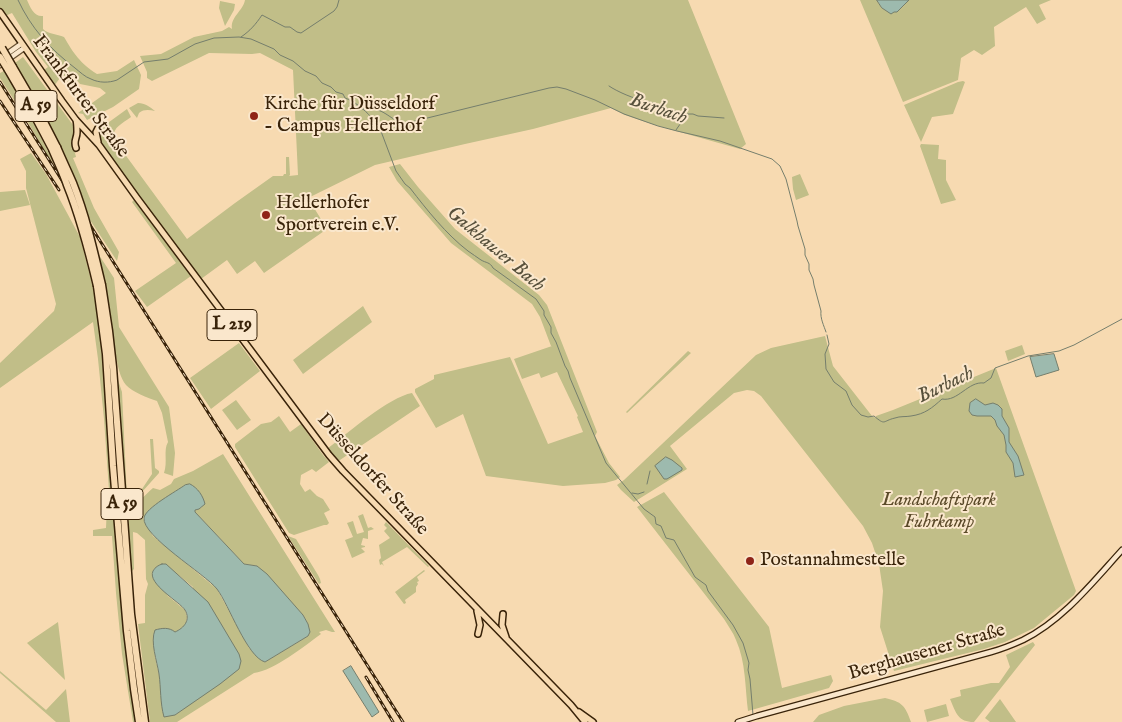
<!DOCTYPE html>
<meta charset="utf-8">
<style>
body{margin:0}
canvas{display:block;background:#f7dab1}
</style>
<canvas width="1122" height="722"></canvas>
<script>
const ctx = document.querySelector('canvas').getContext('2d');
ctx.lineJoin = 'round';
function fill(path, color) { ctx.fillStyle = color; ctx.fill(path, 'evenodd'); }
function strokePath(path, color, width, dash) { ctx.strokeStyle = color; ctx.lineWidth = width; ctx.lineCap = dash ? 'butt' : 'round'; ctx.setLineDash(dash || []); ctx.stroke(path); }
function drawText(font, color, halo, rows, align = 'center') {
  ctx.font = font + ' "IM FELL English",serif'; ctx.lineWidth = 4; ctx.setLineDash([]); ctx.textBaseline = 'middle'; ctx.strokeStyle = halo; ctx.fillStyle = color; for (const [text, x, y, turn = 0] of rows) {
    ctx.save(); ctx.translate(x, y); ctx.rotate((+turn || 0) * Math.PI / 180); ctx.textAlign = isNaN(turn) ? turn : align; if (halo) ctx.strokeText(text, 0, 0); ctx.fillText(text, 0, 0); ctx.restore();
  }
}
fill(new Path2D(`
 M0 0H27C30 7 34 17 43 16V29C48 34 57 34 64 37 74 54 80 63 97 74L117 71 134 60 141 75 139 89 113 107 87 120 83 114 78 113 106 93 100 88 80 84 75 78 68 83 64 76 60 73 57 75 60 78 54 86 44 70 48 67 36 52 12 13 5 16 0 9Z
 M245 0H688L746 144 740 149 655 125 625 115 611 108 533 129 465 144 375 165 308 198 327 229 264 273 255 261 237 274 227 260 201 279 139 197 99 140 98 136 102 134V129L105 125 127 109 131 117C123 123 113 127 113 138L187 239 235 203 273 176H283L284 174H286V157H289L290 175 289 176 298 175 293 70 260 53 252 54 209 53 152 81 147 78V72L140 56 161 54 194 37 222 31 229 27 232 29C230 17 243 11 245 0Z
 M860 0H877C880 7 888 15 897 11 901 10 906 3 909 0H1051L1039 5 1046 19 1037 24 1026 7 994 27 995 46 982 55 974 50 961 58 958 80 903 102Z
 M220 1 235 4 234 10 225 26 219 8Z
 M23 57 73 125V132H76L73 145 76 157 73 158 94 208 119 252 117 261 90 220 77 183 58 140 36 98 15 63Z
 M4 71 30 115 54 164 45 152 25 117 0 78V73Z
 M963 81 965 82 953 114 932 117 921 142 904 105 958 82Z
 M138 103C145 103 150 107 155 111 149 110 144 109 139 113L137 118 129 108Z
 M921 144 939 145 938 159 946 160V180L956 200 941 204 920 146Z
 M31 153 46 174 80 237 94 292 101 344 104 375 113 509 127 658 136 722H133L122 654 116 593 112 536H93V530L106 528 107 505 110 504 104 419 98 359 93 322 0 388V363L54 311 56 304 26 188V171L20 159Z
 M400 164 418 187 455 229 539 295 547 305 597 432 595 436 609 463 620 477 616 480 605 483 563 486 486 476 463 414 436 428 415 392V389L434 379V375L510 357 548 444 583 432 577 417 578 416 557 372 541 378 539 373 522 379 514 359 552 346H551L540 317 532 304 451 243 397 181 389 167Z
 M800 174 809 195 796 200 793 189 792 177Z
 M25 190 30 205 0 211V192Z
 M134 200 191 276 147 307 135 291 176 263 132 202Z
 M99 255 114 278 119 327 169 407 175 453 173 476 164 473C168 462 163 450 168 442L162 413 157 401C148 398 132 392 126 385 115 372 114 335 111 317 108 296 103 276 99 255Z
 M363 306 372 322 303 374 293 360Z
 M825 336 833 366 872 416 876 418V416L893 410 996 368 1076 591 1074 595 1034 628 1005 642 984 649 894 671 880 627 883 591 879 564 872 543 863 526 761 396 754 391 747 390 734 393 670 446 687 469 634 502 621 490 617 485 624 480 756 355 771 348Z
 M239 343 260 371 211 409 190 378Z
 M1022 345 1025 354 1008 361 1005 351Z
 M688 351 691 353 627 413 626 412Z
 M117 377 122 392 127 498 132 506 126 516Z
 M412 393 420 406 337 462 327 449C348 433 389 397 412 393Z
 M236 400 251 420 237 430 222 410Z
 M279 416 290 432 301 424 323 455 329 462 316 472 312 469 301 475 300 484 305 492 310 489 317 496 323 499 330 510 324 513 329 523 327 525H324L294 535 289 533 235 447V444L261 424 271 422Z
 M150 439H153L155 468 159 471V473L142 492V489L152 474Z
 M223 454 335 632H332L326 630 319 632 321 634C303 647 275 670 254 673L177 722H150L138 624 145 623V595L148 584 146 579 145 540 137 533 133 532 134 569 132 571C131 557 125 532 129 519 133 506 144 496 153 488L160 490 171 484 174 479 193 471ZM202 507 195 510V512L244 564 257 566 303 615C307 622 311 628 308 636L265 662 249 648 217 589 153 536 145 522 143 518ZM154 569 176 573 193 587 183 709 175 715 159 674 155 657 153 635 175 633 183 629 186 624 187 617 185 610 168 596 152 574Z
 M664 492 769 627 782 688 831 675 833 681 829 688 748 711C745 688 746 662 736 640 733 632 728 626 724 619L637 507Z
 M363 514 368 528 371 527 374 529 368 531V539L363 538 361 545 365 546V547L361 548 365 552 352 558 345 540 353 537 347 523 353 521 357 534 364 532 358 516Z
 M386 522 429 566 428 567 407 547 382 562 384 566 382 564 380 565 379 560 381 558 379 545 390 538 384 531 387 528 384 525Z
 M288 536 296 539 318 575 320 579 321 583 319 584Z
 M424 570 425 571 417 577 419 581 417 582 418 584 416 587V592L405 600 406 603 404 604 395 592Z
 M58 622 65 680 27 643Z
 M1033 642 1035 645 974 722C958 722 956 713 950 699L961 696 960 690 991 683H999L1010 667 1006 655Z
 M0 671 46 710 66 689 70 722H56L0 673Z
 M885 698C902 702 905 705 911 722H813L819 715 844 706Z
 M1000 699 1016 722H990L985 718Z
 M946 704 949 716 927 722 924 710Z`), '#c1be88');
const water = new Path2D(`
 M877 0H909L897 12H894L891 14 882 8Z
 M1054 354 1059 370 1036 377 1030 357Z
 M976 399 985 405 993 403 998 405 1002 409V416L1009 428V442L1018 456 1024 475 1015 477 1013 463 1006 452V445L1004 435 997 426 995 420 991 416H977L972 415 969 411 970 403Z
 M666 457 672 460 682 468V470L667 479H664L655 466Z
 M190 484C198 488 203 496 205 504L199 509 195 510V512L244 564 257 566 267 574 303 615 308 624 310 632 308 636 265 662C247 657 229 605 217 589 205 574 142 536 144 518 145 508 177 491 185 485Z
 M162 564H166L208 602 239 654 241 661 239 669 220 684 175 715 164 717C160 703 161 688 159 674 157 661 150 642 155 630 162 628 169 627 175 632 184 628 191 620 185 610 180 602 147 584 153 571 155 567 159 565 162 564Z
 M351 666 379 712 372 717 343 671Z`);
fill(water, '#9dbaae');
strokePath(water, '#757e6c', 1);
strokePath(new Path2D(`
 M18 0C31 28 50 49 75 68 80 72 85 77 91 79 99 83 109 83 117 80L144 62 168 59 195 44 214 38 239 37 251 39 274 49 280 55 293 61 305 71 316 76 322 83 331 87 336 92 343 94 345 98C354 101 365 110 371 117 374 121 375 124 379 126L396 171 405 184 410 188C427 210 446 234 468 251 472 254 477 257 481 260 486 263 490 262 493 268L536 299 544 311V315L551 327V333L556 342 565 366 568 371 570 378 606 463 644 509 655 517 656 524 661 526 666 538 674 540 695 577 706 585 708 591 733 625 743 643 749 663 748 670 750 679 753 715
 M241 37C250 31 256 24 262 15L285 27H290L297 32 301 33 334 11 337 7 339 0
 M609 86C616 91 636 100 644 100L686 115
 M362 109C384 107 385 116 403 124L549 88 557 87 566 89 595 100 624 114 658 126 677 131 720 141 772 159 780 166 786 179 797 221 798 226 805 249V255L809 264V270L813 279 814 285 821 311C820 318 824 326 826 332
 M676 130 687 114H693L698 116 724 118
 M827 335 829 344 825 354 826 369 834 382 846 391 852 405 861 415 868 417 874 416C886 426 882 421 895 418 900 416 906 417 911 416 925 414 932 408 942 399 958 402 968 381 984 383L991 378 995 368 1028 356 1059 351 1074 345 1122 319
 M647 484 650 471
 M632 493 638 494 644 492`), '#757e6c', 1);
const tertiary = new Path2D(`
 M4 56 21 44
 M0 65 24 48`);
const secondary = new Path2D(`
 M738 722 757 716 991 652C1002 649 1012 645 1023 640 1063 620 1092 583 1122 550`);
const primary = new Path2D(`
 M0 12 62 101 76 120 99 145 137 198 329 455 343 471 571 705 585 722
 M98 128 96 132 98 142
 M76 148C73 141 77 139 77 132 77 128 77 124 76 120
 M477 611 480 625 478 634
 M503 614 502 625 506 637
 M579 712 593 722`);
const motorway = new Path2D(`
 M13 67 38 110 57 147
 M8 70 33 113 52 149
 M102 285 109 331 113 367 131 614 145 722
 M97 286 106 354 113 466 127 631 134 689 139 722`);
strokePath(tertiary, '#685133', 7);
strokePath(secondary, '#392309', 7);
strokePath(primary, '#392309', 8);
strokePath(motorway, '#392309', 9);
strokePath(tertiary, '#fae7cc', 4.5);
strokePath(secondary, '#fae7cc', 4.5);
strokePath(primary, '#f7dab1', 5);
strokePath(motorway, '#f7dab1', 6);
const rail = new Path2D(`
 M0 82 403 722
 M0 101 59 190
 M366 677 393 722`);
strokePath(rail, '#392309', 3);
strokePath(rail, '#fae7cc', 1, [4]);
const motorwayBridge = new Path2D(`
 M2 48 13 67
 M0 57 8 70
 M57 147C62 159 68 171 73 183 86 216 94 251 102 285
 M52 149C57 161 63 173 67 185 80 217 89 252 97 286`);
strokePath(motorwayBridge, '#392309', 9, []);
strokePath(motorwayBridge, '#f7dab1', 6);
for (const [x, y, r, color] of [
 [254,116,5,"#8f2418"],
 [266,215,5,"#8f2418"],
 [750,561,5,"#8f2418"]
]) { const dot = new Path2D(); dot.arc(x, y, r, 0, 2 * Math.PI); ctx.fillStyle = color; ctx.fill(dot); strokePath(dot, '#fae7cc', 2); }
for (const [x, y, w] of [
 [36,106,42],
 [232,325,50],
 [122,504,42]
]) { const box = new Path2D(); box.roundRect(x - w / 2, y - 15.5, w, 31, 4); ctx.fillStyle = '#fae7cc'; ctx.fill(box); strokePath(box, '#392309', 1); }
drawText('bold 18px', '#392309', null, [
 ["A 59",36,106],
 ["L 219",232,325],
 ["A 59",122,504]
]);
drawText('19px', '#392309', '#fae7cc', [
 ["Frankfurter Straße",80,97,53],
 ["Düsseldorfer Straße",372,475,48],
 ["Berghausener Straße",927,653,-16]
]);
drawText('19px', '#392309', '#fae7cc', [
 ["Kirche für Düsseldorf",264,105],
 ["- Campus Hellerhof",264,127],
 ["Hellerhofer",276,204],
 ["Sportverein e.V.",276,226],
 ["Postannahmestelle",760,561]
], 'left');
drawText('italic 19px', '#5b4a29', '#fae7cc', [
 ["Landschaftspark",939,501],
 ["Fuhrkamp",939,523]
]);
drawText('italic 20px', '#57503b', '#fae7cc', [
 ["Burbach",658,110,19],
 ["Galkhauser Bach",495,250,40],
 ["Burbach",946,386,-26]
]);
</script>
